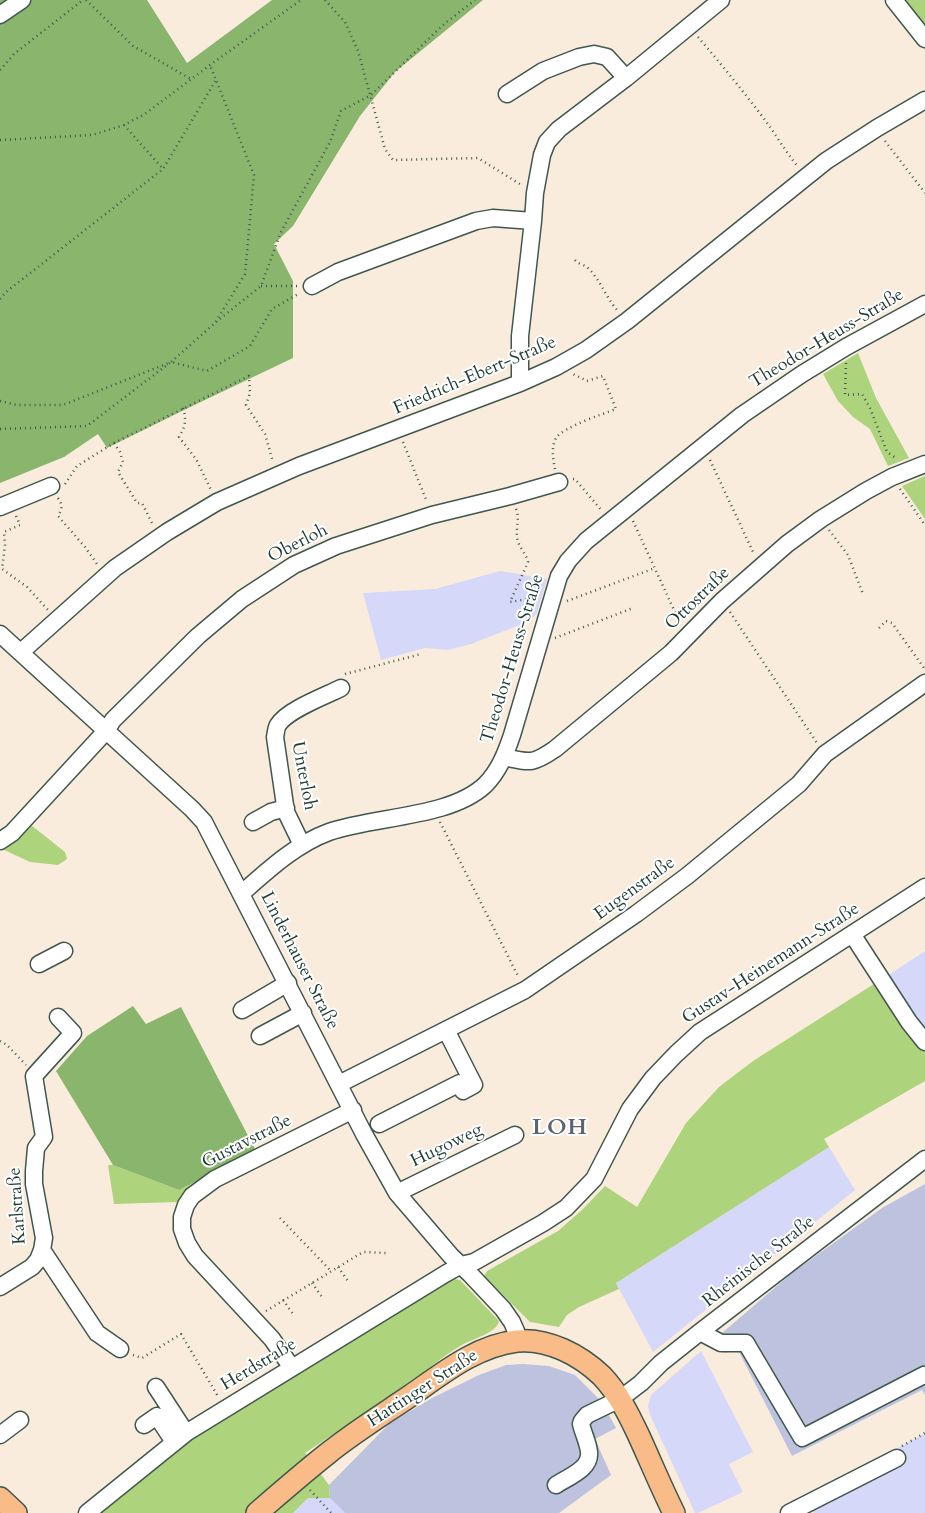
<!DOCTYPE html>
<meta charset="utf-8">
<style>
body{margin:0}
canvas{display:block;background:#f9ecdc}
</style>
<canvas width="925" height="1513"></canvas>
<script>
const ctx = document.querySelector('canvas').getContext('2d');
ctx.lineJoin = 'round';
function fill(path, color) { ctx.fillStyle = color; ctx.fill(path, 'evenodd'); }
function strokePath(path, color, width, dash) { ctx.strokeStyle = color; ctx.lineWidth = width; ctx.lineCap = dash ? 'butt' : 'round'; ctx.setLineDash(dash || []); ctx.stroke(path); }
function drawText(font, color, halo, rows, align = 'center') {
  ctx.font = font + ' Cardo,serif'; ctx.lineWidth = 4; ctx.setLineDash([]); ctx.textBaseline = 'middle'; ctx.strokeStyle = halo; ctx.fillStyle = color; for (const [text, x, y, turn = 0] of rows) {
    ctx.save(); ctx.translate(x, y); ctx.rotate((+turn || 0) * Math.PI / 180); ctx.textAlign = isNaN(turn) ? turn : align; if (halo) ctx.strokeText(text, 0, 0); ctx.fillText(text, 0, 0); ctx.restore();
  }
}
fill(new Path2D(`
 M500 571 547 579 537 613 530 621 471 644 448 650 425 648 381 660 363 593 435 589Z
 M925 951V1035L887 976Z
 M829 1147 855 1190 653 1352 616 1283Z
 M701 1351 753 1452 729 1464 743 1492 698 1513H695L650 1415 648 1406 651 1395Z
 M925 1434V1513H814L809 1502 897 1457 899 1447Z
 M308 1498H330L345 1513H293Z`), '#d5d8f9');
fill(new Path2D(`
 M925 1184V1395L922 1390 792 1456 738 1350 733 1349 726 1353 708 1345 792 1273 882 1208Z
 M523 1364 549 1366 575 1375 601 1401 616 1428 595 1439 611 1475 559 1513H345L330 1498 329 1485 389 1424 432 1398 479 1375 506 1365Z`), '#bdc3de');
fill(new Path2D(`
 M899 0H925V32Z
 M858 353 876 398 909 458 888 466 870 429 853 417 838 401 823 374Z
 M925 476V519L902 486Z
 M31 825 65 852 67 859 58 865 30 862 0 848 18 838Z
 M877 982 925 1053V1081L824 1139 829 1147 616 1283 619 1289 579 1307 567 1315 559 1327 530 1322 484 1276 487 1271 558 1231 583 1209 605 1186 637 1207 686 1123 719 1087 753 1061Z
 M108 1165H113L179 1190 195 1182 185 1191 178 1202 114 1204Z
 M454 1279 460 1280 499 1321C497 1333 472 1339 462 1345 443 1356 425 1372 406 1385 373 1408 339 1430 305 1453L329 1485 330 1498H308L293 1513H100L181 1444 343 1343Z`), '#aed37d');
fill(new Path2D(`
 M0 0H147L187 63 272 0H483L395 72 360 116 293 226 274 244 293 281V358L184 410 107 448 98 434 64 457 0 483Z
 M133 1006 146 1024 181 1007 256 1151 179 1190 113 1165 56 1071 87 1036Z`), '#8ab56c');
const minor = new Path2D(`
 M894 0 925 39
 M0 15 22 0
 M507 94 543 71 579 57 594 54 607 57 626 78
 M312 286 338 272 476 221 493 218 533 221
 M520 383V336L533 221 535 193 542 155 547 142 559 129 626 78 721 0
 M0 507 51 486
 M0 634 192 809 204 822 364 1134 397 1193 451 1256 470 1274 503 1309 512 1322 516 1331 517 1341
 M21 652 115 568 167 532 217 502 299 466 520 383 556 367 586 350 627 321 826 161 877 128 925 100
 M504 757C531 763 533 764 555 749L671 653 722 601 787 544 821 519 866 491 892 477 925 464
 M253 822 271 812 286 808
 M0 841 12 833 106 731 113 720 198 636 242 599 294 565 336 546 432 515 510 496 559 482
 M302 845 286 812 275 737C276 733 276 728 278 725 287 710 325 696 341 688
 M242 893C268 870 296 844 329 832 374 816 450 818 485 785 499 771 506 753 512 735L559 576 568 561 586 541 742 415 802 374 846 347 925 304
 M852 934 909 1022 925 1042
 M39 964 64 951
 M242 1010 288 983
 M260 1036 303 1013
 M339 1084 525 990 636 914 687 876 799 784 825 754 925 683
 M379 1124 460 1083 463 1091 474 1085 446 1030
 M397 1193 515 1135
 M42 1250 97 1333 120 1349
 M0 1287 32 1267 38 1260 42 1250 44 1238 34 1184V1171L36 1148 44 1137 34 1076 73 1033 58 1017
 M700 1332 721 1343H746L802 1438 924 1375 925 1376
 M292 1368 272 1339 195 1256 187 1243 182 1229V1217L186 1205 192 1196 215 1179 353 1110
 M156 1387 186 1433
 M144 1425 157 1416 174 1442
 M0 1435 20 1420
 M556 1485C568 1477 591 1469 589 1452 588 1442 583 1433 581 1424L582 1421 587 1415 620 1399 641 1383 661 1363 700 1332 925 1159
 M87 1513 186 1433 445 1274 461 1265 474 1262 543 1223 566 1208 594 1179 630 1109 653 1078 676 1054 700 1032 925 887
 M789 1513 897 1458`);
const major = new Path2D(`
 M0 1498 16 1513
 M257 1513C280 1493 303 1473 327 1454 353 1433 382 1415 410 1396 443 1373 476 1346 517 1341 548 1338 580 1355 602 1376 618 1393 628 1413 638 1434 650 1460 661 1487 674 1513`);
strokePath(minor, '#40574d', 19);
strokePath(major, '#40574d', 24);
strokePath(new Path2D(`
 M86 0 133 46 191 79
 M325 0 345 22 358 51 385 149 393 160 478 158 523 186
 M698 37C721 64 743 91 765 120 776 135 786 152 798 167
 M0 70 14 54 83 0
 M124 125 163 169
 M0 140 92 135 124 125 145 114 210 65 301 0
 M885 141 925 193
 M575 260C579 265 584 264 588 268 600 279 606 298 618 311
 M261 286H297
 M0 299 6 292 163 169 216 80
 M216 322 261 286 281 232 330 142 341 111 371 95 444 24 475 0
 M846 363 845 395 862 394 870 408 887 452 897 459
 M0 401 17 405H63L171 362 215 323 245 274 254 175 210 65
 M183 408C187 420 185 427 179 437L196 459 211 490
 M0 429 87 426 171 362 207 371 250 346 272 309 300 293
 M403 442 427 502
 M114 443 120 452 123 462 118 472 137 503H142L153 525
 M710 460 754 554
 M555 469C553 459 551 447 556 438 563 427 603 414 616 409L603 376 587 381 573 374
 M573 479H575L602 511
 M65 484 77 466 114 443 249 376 250 393 246 405 265 434 273 462
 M900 489 925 525
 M58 498C63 505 62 509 58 516L85 547 97 564
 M516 509C520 518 516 527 517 537 518 547 526 553 528 562L510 602 528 599 536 601
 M16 516 20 525 4 532 5 545 2 569 27 587 48 610
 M633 521 680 623
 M829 530 848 555 863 594
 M567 601 655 568
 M730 612 817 743
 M879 628 886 621 892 623 924 668
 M555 638 633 608
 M345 674 421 654
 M440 822 519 978
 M0 1041 7 1045 26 1065
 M280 1218 331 1271
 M338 1267 348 1281
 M312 1283 322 1297
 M283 1300 293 1314
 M266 1311 363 1252 387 1253
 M133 1355 142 1358 181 1334 219 1398
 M902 1446 925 1433
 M310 1490 331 1513`), '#40574d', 2.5, [1, 4]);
strokePath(minor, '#fff', 16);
strokePath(major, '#f9bc89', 21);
drawText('18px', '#1f3d34', '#fff', [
 ["Theodor-Heuss-Straße",827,339,-31],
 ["Friedrich-Ebert-Straße",475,376,-23],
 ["Oberloh",298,544,-27],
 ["Ottostraße",698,599,-44],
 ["Theodor-Heuss-Straße",513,659,-73],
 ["Unterloh",303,776,79],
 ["Eugenstraße",635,889,-36],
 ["Linderhauser Straße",299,961,63],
 ["Gustav-Heinemann-Straße",771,964,-33],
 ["Gustavstraße",247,1142,-27],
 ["Hugoweg",447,1146,-26],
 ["Karlstraße",18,1206,-94],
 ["Rheinische Straße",759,1262,-38],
 ["Herdstraße",259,1365,-31],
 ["Hattinger Straße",423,1389,-33]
]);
ctx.letterSpacing = '1px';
drawText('bold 22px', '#5b6470', '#fff', [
 ["LOH",560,1129]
]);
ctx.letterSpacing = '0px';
</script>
